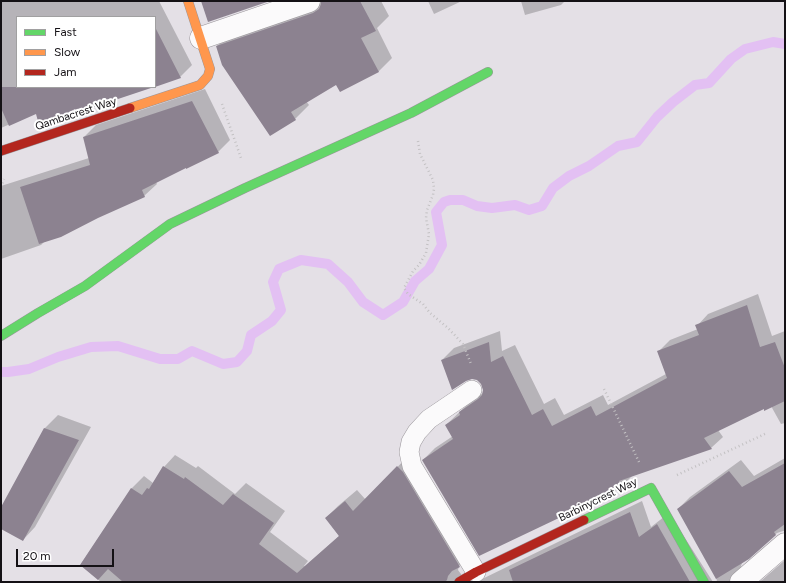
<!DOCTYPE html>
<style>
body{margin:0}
#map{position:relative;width:786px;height:583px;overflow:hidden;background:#e4e0e6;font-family:Figtree,sans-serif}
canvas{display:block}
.frame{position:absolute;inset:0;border:2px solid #141115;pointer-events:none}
.legend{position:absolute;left:16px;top:16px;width:140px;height:72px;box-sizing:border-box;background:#fff;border:1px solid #a1a0a1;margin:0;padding:5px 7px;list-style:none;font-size:12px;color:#141115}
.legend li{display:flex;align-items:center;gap:8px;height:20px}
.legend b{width:20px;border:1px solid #a1a0a1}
.scale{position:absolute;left:16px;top:549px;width:98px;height:18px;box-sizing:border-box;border:2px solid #141115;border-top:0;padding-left:5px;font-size:12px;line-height:14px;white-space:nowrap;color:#141115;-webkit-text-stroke:3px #fff;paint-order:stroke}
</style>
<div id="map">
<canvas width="786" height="583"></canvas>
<div class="frame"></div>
<ul class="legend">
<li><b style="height:5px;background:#63d668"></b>Fast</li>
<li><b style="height:5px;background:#ff974d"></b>Slow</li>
<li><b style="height:5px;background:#b3261e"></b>Jam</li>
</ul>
<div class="scale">20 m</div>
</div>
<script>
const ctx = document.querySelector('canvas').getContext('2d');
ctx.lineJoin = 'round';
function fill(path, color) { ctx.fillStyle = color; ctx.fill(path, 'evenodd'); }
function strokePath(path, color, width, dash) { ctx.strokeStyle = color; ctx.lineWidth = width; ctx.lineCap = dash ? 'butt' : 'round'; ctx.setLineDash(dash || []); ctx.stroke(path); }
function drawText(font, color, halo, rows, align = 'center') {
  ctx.font = font + ' Figtree,sans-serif'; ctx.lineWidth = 4; ctx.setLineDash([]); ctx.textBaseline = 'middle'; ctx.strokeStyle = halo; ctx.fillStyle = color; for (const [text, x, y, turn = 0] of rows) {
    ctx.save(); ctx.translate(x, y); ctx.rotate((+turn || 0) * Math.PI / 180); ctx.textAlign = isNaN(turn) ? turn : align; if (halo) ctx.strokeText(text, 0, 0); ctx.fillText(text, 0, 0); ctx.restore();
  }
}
fill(new Path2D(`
 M1 1H159L192 65 180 77 155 86V17H17V87H151L75 108 44 109 1 128Z
 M322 1H381L389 16 377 28 392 58 378 72 337 84 306 101 309 105 295 119 217 46 231 33Z
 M428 1H462L434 14Z
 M521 1H565L561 5 525 15Z
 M205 89 230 140 218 152 156 182 157 184 144 196 44 242 41 245 1 259V186L89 158 84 137 96 125Z
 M758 294 772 336 785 331V423L781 424 771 406 764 408 718 430 723 437 711 448 633 475 621 487 423 460 435 448 453 436 446 425 472 400 483 393 484 390 482 383 478 379 442 360 454 348 500 331 502 351 515 345 544 404 555 398 564 415 603 395 608 405 666 374 658 352 670 340 698 329 697 326 708 314Z
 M58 415 91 427 35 527 23 540 1 528V509L45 428Z
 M175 455 196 468 198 466 235 494 246 483 285 511 270 532 308 561 304 566H305L339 536 326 518 338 506 357 490 366 500 409 455 471 554 459 566 458 570 467 582H101L81 564 132 488 144 476 153 483 164 467Z
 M785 458V531H783L777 533 742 563 741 566 740 572 749 582H717L716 575 678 509 690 497 741 460 754 476Z
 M642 501 651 527 669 513 713 582H476Z
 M785 560V582H758L762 580Z`), '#0003');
strokePath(new Path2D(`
 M1 372H8L29 369 58 357 91 347 118 346 160 359H178L192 351 223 364 237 362 247 351 251 335 272 321 281 310 273 282 279 269 301 260 328 264 348 282 363 302 383 315 403 302 415 281 429 269 442 245 436 212 444 202 450 200H463L477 206 492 208 515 205 529 210 542 206 553 188 569 176 589 166 618 146 637 142 657 117 673 102 695 85 709 83 731 59 745 49 773 42 785 44`), '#e3c0f3', 10);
fill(new Path2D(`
 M201 1H270L208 22Z
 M321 1H360L376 31 361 38 379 72 340 92 336 85 291 112 296 120 270 136 222 65 216 46 313 13 319 9 321 4Z
 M155 27 181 78 155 87Z
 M1 87H154L76 113 75 109 54 120 39 125 36 114 9 126 1 108Z
 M192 101 219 153 186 169V168L142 190 145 197 98 218 61 237 39 244 20 187 90 165 83 137Z
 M747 305 760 347 775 342 785 368V401L764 411V409L704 438 712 449 619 481 622 488 479 556 422 460 453 439 445 425 460 415 459 412 478 399 482 395 483 390 481 384 477 380 472 379 466 381 452 390 441 360 489 342 491 362 503 356 532 415 543 409 552 426 591 406 596 416 667 378 657 351 699 335 695 325Z
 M44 428 79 440 23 541 1 529V507Z
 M785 463V524L774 532 776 535 749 559 716 579 677 509 729 471 742 487Z
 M163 466 184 479 185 477 223 505 233 494 274 523 259 544 297 573 339 536 325 518 345 501 353 511 397 466 403 472 460 567 452 571 448 576 447 580 445 582H123L108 569 98 580 80 565 131 488 142 495 147 488 149 489Z
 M630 512 639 537 657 524 690 582H513L509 570Z`), '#8c8290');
const lane = new Path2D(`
 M472 390 429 419 417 432 411 442 409 452 412 466 476 572`);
const street = new Path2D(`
 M201 38 309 1
 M741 582 785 544`);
const fast = new Path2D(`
 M1 336 38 313 85 286 170 224 245 188 411 113 488 72
 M584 520 651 488 704 582`);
const slow = new Path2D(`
 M130 108 200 85 208 76 210 69 188 1`);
const jam = new Path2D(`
 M1 151 130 108
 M459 582 476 572 584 520`);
strokePath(lane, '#99959a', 20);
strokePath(street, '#99959a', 23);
strokePath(fast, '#99959a', 10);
strokePath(slow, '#99959a', 10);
strokePath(jam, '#99959a', 10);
strokePath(new Path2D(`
 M222 104 241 158
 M418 141 420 154 433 180 434 189 433 195 427 210 426 218 429 234 426 253 419 265 413 271 404 288 408 294 423 304 430 313 448 328 463 344 471 364
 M1 187 4 179
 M604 389 639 462
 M677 475 767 433`), '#c3c1c3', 2.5, [1, 3]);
strokePath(lane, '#fbfafb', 19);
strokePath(street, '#fbfafb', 22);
strokePath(fast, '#63d668', 9);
strokePath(slow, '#ff974d', 9);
strokePath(jam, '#b3261e', 9);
drawText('11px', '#141115', '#fff', [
 ["Qambacrest Way",76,114,-18],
 ["Barbinycrest Way",598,500,-26]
]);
</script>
